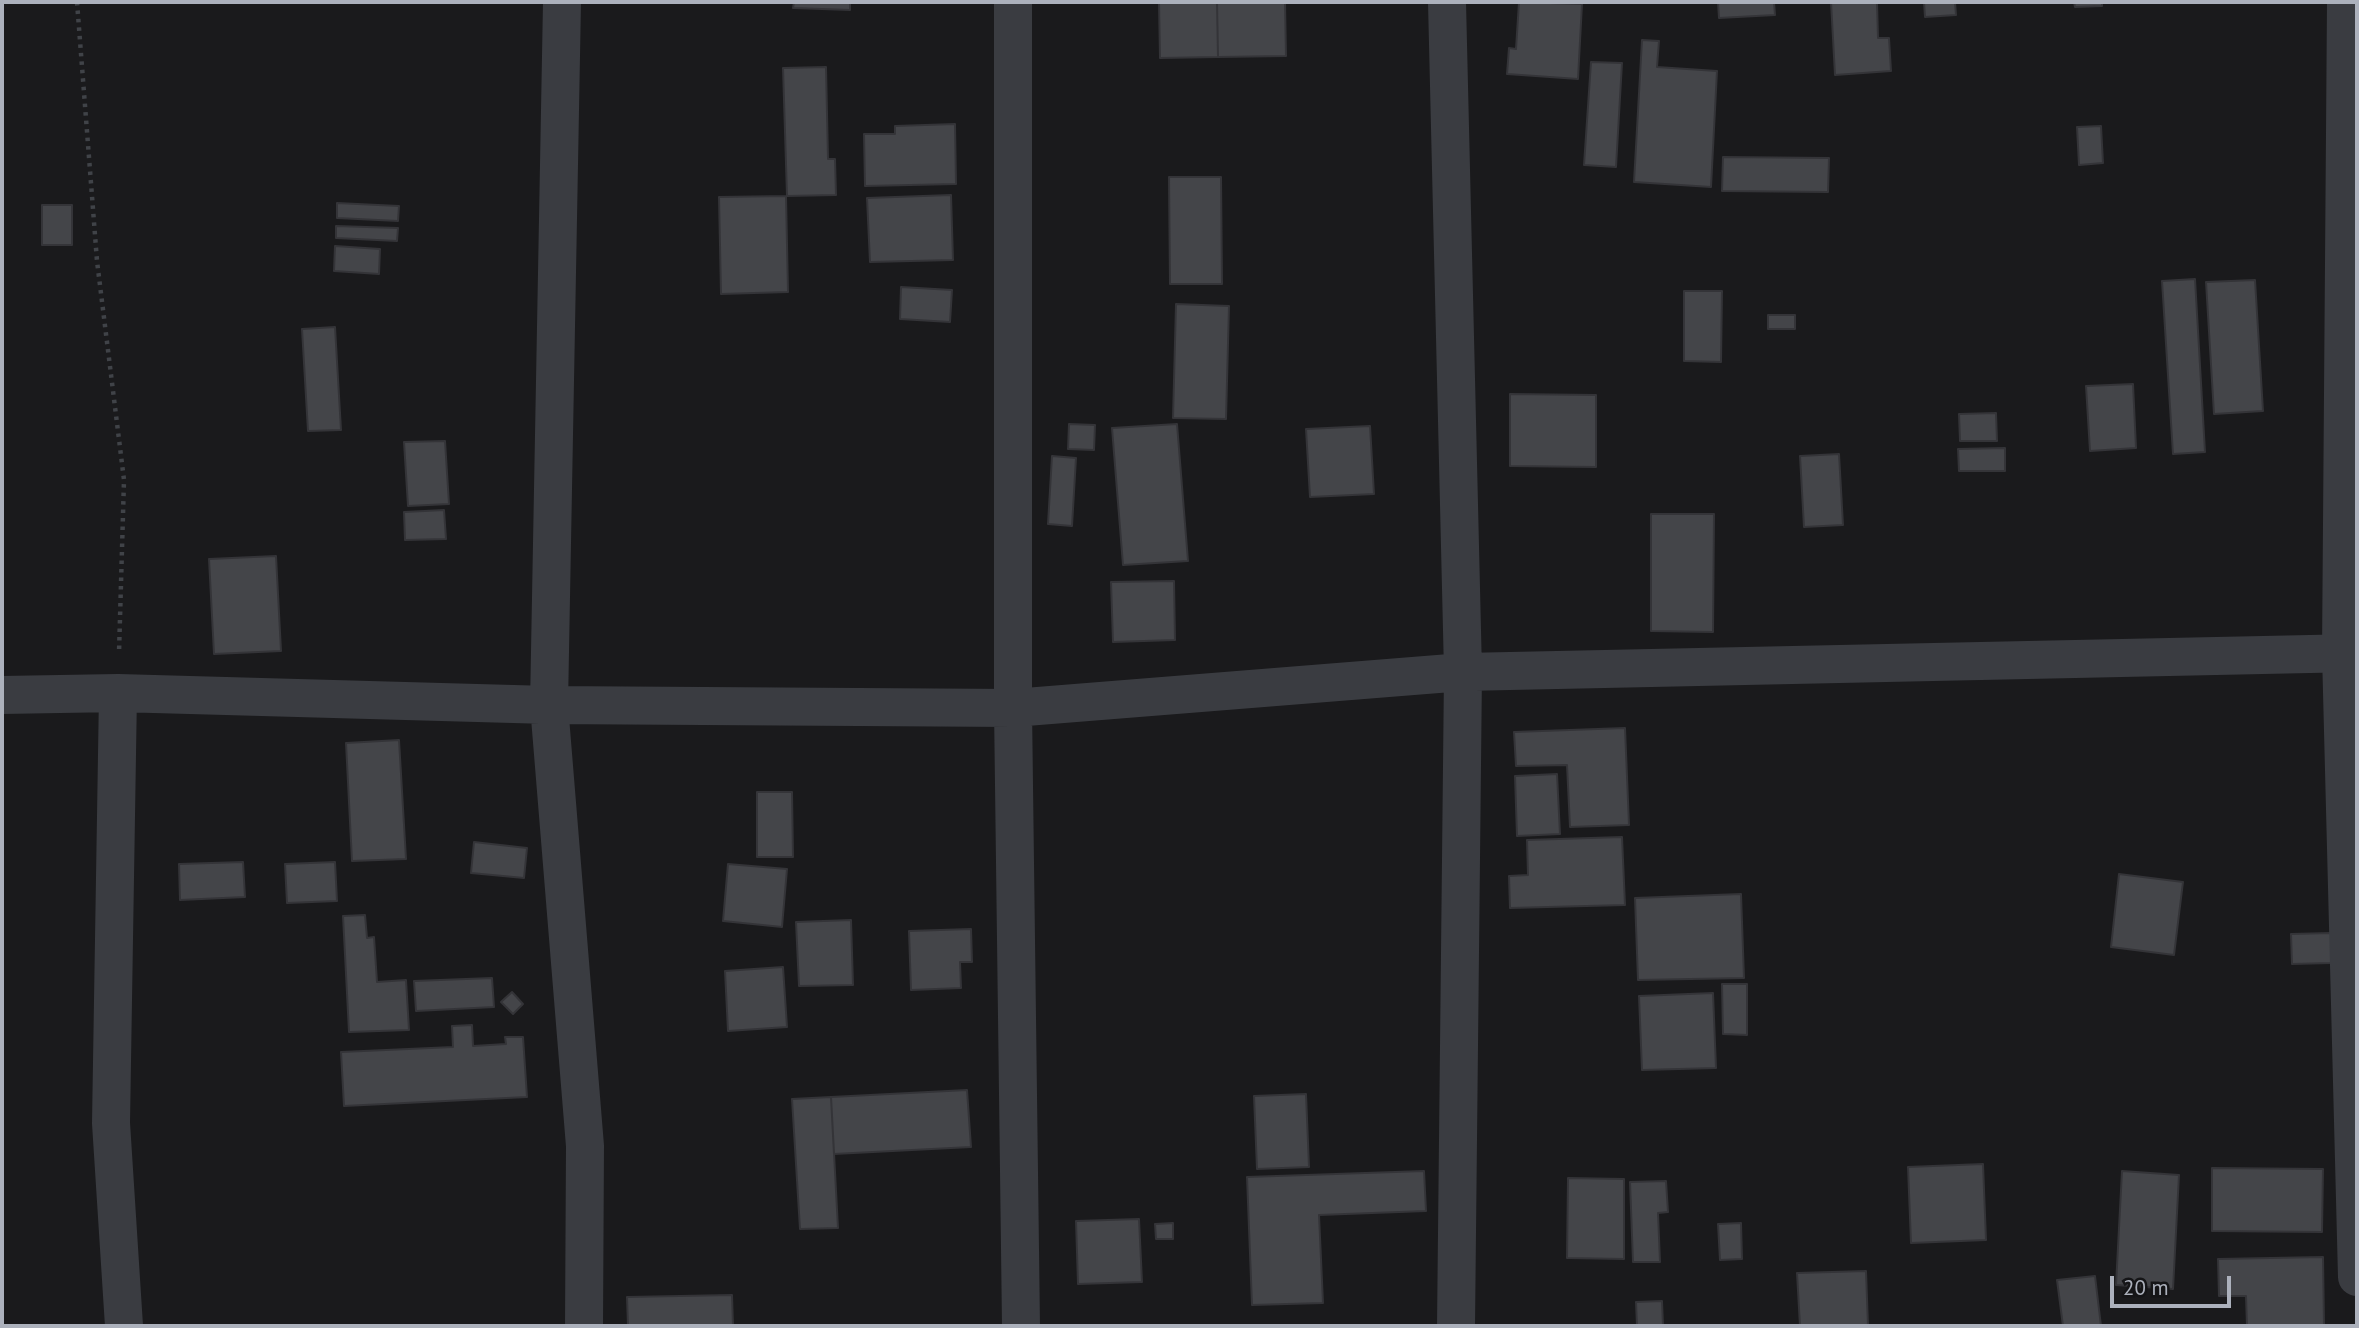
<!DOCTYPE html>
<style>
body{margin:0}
#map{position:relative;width:2359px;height:1328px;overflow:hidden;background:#1a1a1c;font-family:"PT Sans",sans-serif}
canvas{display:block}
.frame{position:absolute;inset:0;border:4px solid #acb1bc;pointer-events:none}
.scale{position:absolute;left:2110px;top:1276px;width:121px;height:32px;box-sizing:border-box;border:4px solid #acb1bc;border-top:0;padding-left:9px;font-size:21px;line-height:24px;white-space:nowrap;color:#acb1bc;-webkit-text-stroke:5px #151517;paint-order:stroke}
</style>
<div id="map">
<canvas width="2359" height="1328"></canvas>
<div class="frame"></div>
<div class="scale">20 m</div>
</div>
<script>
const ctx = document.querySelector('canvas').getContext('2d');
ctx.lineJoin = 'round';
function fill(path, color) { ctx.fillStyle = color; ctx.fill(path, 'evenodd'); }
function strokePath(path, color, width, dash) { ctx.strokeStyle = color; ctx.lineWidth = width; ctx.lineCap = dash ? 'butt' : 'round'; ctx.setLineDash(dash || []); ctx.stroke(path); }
const building = new Path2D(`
 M794 2H850V10L793 8Z
 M1159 2H1217L1218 57 1160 58Z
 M1217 2H1285L1286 56 1218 57Z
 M1519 2 1582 4 1578 79 1507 74 1509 48 1516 49Z
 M1718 2H1774L1775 15 1719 18Z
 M1831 2H1877L1878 38H1889L1891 71 1835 75Z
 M1924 2H1955L1956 15 1925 17Z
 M2074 2H2102V6L2075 7Z
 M1642 40 1659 41 1657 67 1717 71 1711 187 1634 182Z
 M1591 62 1622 63 1616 167 1584 165Z
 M826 67 828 159H835L836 195 787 196 783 68Z
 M955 124 956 184 865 186 864 134H895V126Z
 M2101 126 2103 163 2079 165 2077 127Z
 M1723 157 1829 158 1828 192 1722 191Z
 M1169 177H1221L1222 284H1170Z
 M951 195 953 260 870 262 867 198Z
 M786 196 788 292 721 294 719 197Z
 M337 203 399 206 398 221 337 218Z
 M42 205H72V245H42Z
 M336 226 398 228 397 241 336 238Z
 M335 246 380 249 379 274 334 271Z
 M2195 279 2205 452 2173 454 2162 281Z
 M2255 280 2263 411 2214 414 2206 282Z
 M901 287 952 290 950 322 900 319Z
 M1684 291H1722L1721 362 1684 361Z
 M1176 304 1229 306 1226 419 1173 418Z
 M1768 315H1795V329H1768Z
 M335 327 341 430 308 431 302 329Z
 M2133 384 2136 448 2090 451 2086 386Z
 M1510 394 1596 395V467L1510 466Z
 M1996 413 1997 441H1960L1959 414Z
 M1069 424 1095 425 1094 450 1068 449Z
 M1177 424 1188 561 1123 565 1112 428Z
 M1370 426 1374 494 1310 497 1306 429Z
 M445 441 449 504 408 506 404 442Z
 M2005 448V471H1959L1958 449Z
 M1839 454 1843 525 1804 527 1800 456Z
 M1052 456 1076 458 1072 526 1048 524Z
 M444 510 446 539 405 540 404 512Z
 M1651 514H1714L1713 632 1651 631Z
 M276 556 281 651 214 654 209 559Z
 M1174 581 1175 640 1113 642 1111 582Z
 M1625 728 1629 825 1570 827 1567 765 1516 766 1514 732Z
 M399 740 406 859 352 861 346 743Z
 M1557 774 1560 834 1517 836 1515 776Z
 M757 792H792L793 857H757Z
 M1622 837 1625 905 1510 908 1509 876 1528 875 1527 840Z
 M474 842 527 848 524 878 471 873Z
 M243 862 245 897 180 900 179 864Z
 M335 862 337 901 287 903 285 864Z
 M728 864 787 869 782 927 723 921Z
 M2119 874 2183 882 2174 955 2111 947Z
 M1741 894 1744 978 1638 980 1635 898Z
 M365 915 367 938 374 937 377 982 406 980 409 1030 349 1032 343 916Z
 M851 920 853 985 799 986 796 922Z
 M971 929 972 962H960L961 988 911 990 909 931Z
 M2331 933V963L2292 964 2291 934Z
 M783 967 787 1027 728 1031 725 971Z
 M492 978 494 1007 416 1011 414 981Z
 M1722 984H1747V1035L1723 1034Z
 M512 992 523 1004 513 1014 501 1002Z
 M1713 993 1716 1068 1642 1070 1639 996Z
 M472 1025 473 1046 506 1044 505 1037H523L527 1097 344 1106 341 1052 453 1047 452 1026Z
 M967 1090 971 1147 834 1154 831 1097Z
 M1306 1094 1309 1167 1257 1169 1254 1096Z
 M831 1097 838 1228 800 1229 792 1099Z
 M1983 1164 1986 1240 1911 1243 1908 1167Z
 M2212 1168 2323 1169 2322 1232 2212 1231Z
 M1424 1171 1426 1211 1319 1215 1323 1303 1252 1305 1247 1177Z
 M2122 1171 2179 1175 2173 1289 2116 1285Z
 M1568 1178 1624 1179V1259L1567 1258Z
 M1666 1181 1668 1212 1658 1213 1660 1262H1633L1630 1182Z
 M1139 1219 1142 1282 1078 1284 1076 1221Z
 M1173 1223V1239H1156L1155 1224Z
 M1741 1223 1742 1259 1720 1260 1718 1224Z
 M2323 1257 2324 1326H2247L2246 1296H2219L2218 1259Z
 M1866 1271 1868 1326H1800L1797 1273Z
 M2095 1276 2101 1326H2063L2057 1280Z
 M732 1295 733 1326H628L627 1297Z
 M1662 1301 1663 1326H1637L1636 1302Z`);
fill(building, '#444549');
strokePath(building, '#343438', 2);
strokePath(new Path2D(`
 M77 2 97 261 124 480 119 653`), '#404348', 4.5, [3.5, 5]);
strokePath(new Path2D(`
 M562 2 549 705 585 1146 584 1326
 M1013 2V708L1021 1326
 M1447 2 1463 672 1456 1326
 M2346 2 2341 653 2357 1277
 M118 693 111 1123 124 1326
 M2 695 118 693 549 705 1013 708 1463 672 2357 653`), '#3a3c41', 38);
</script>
